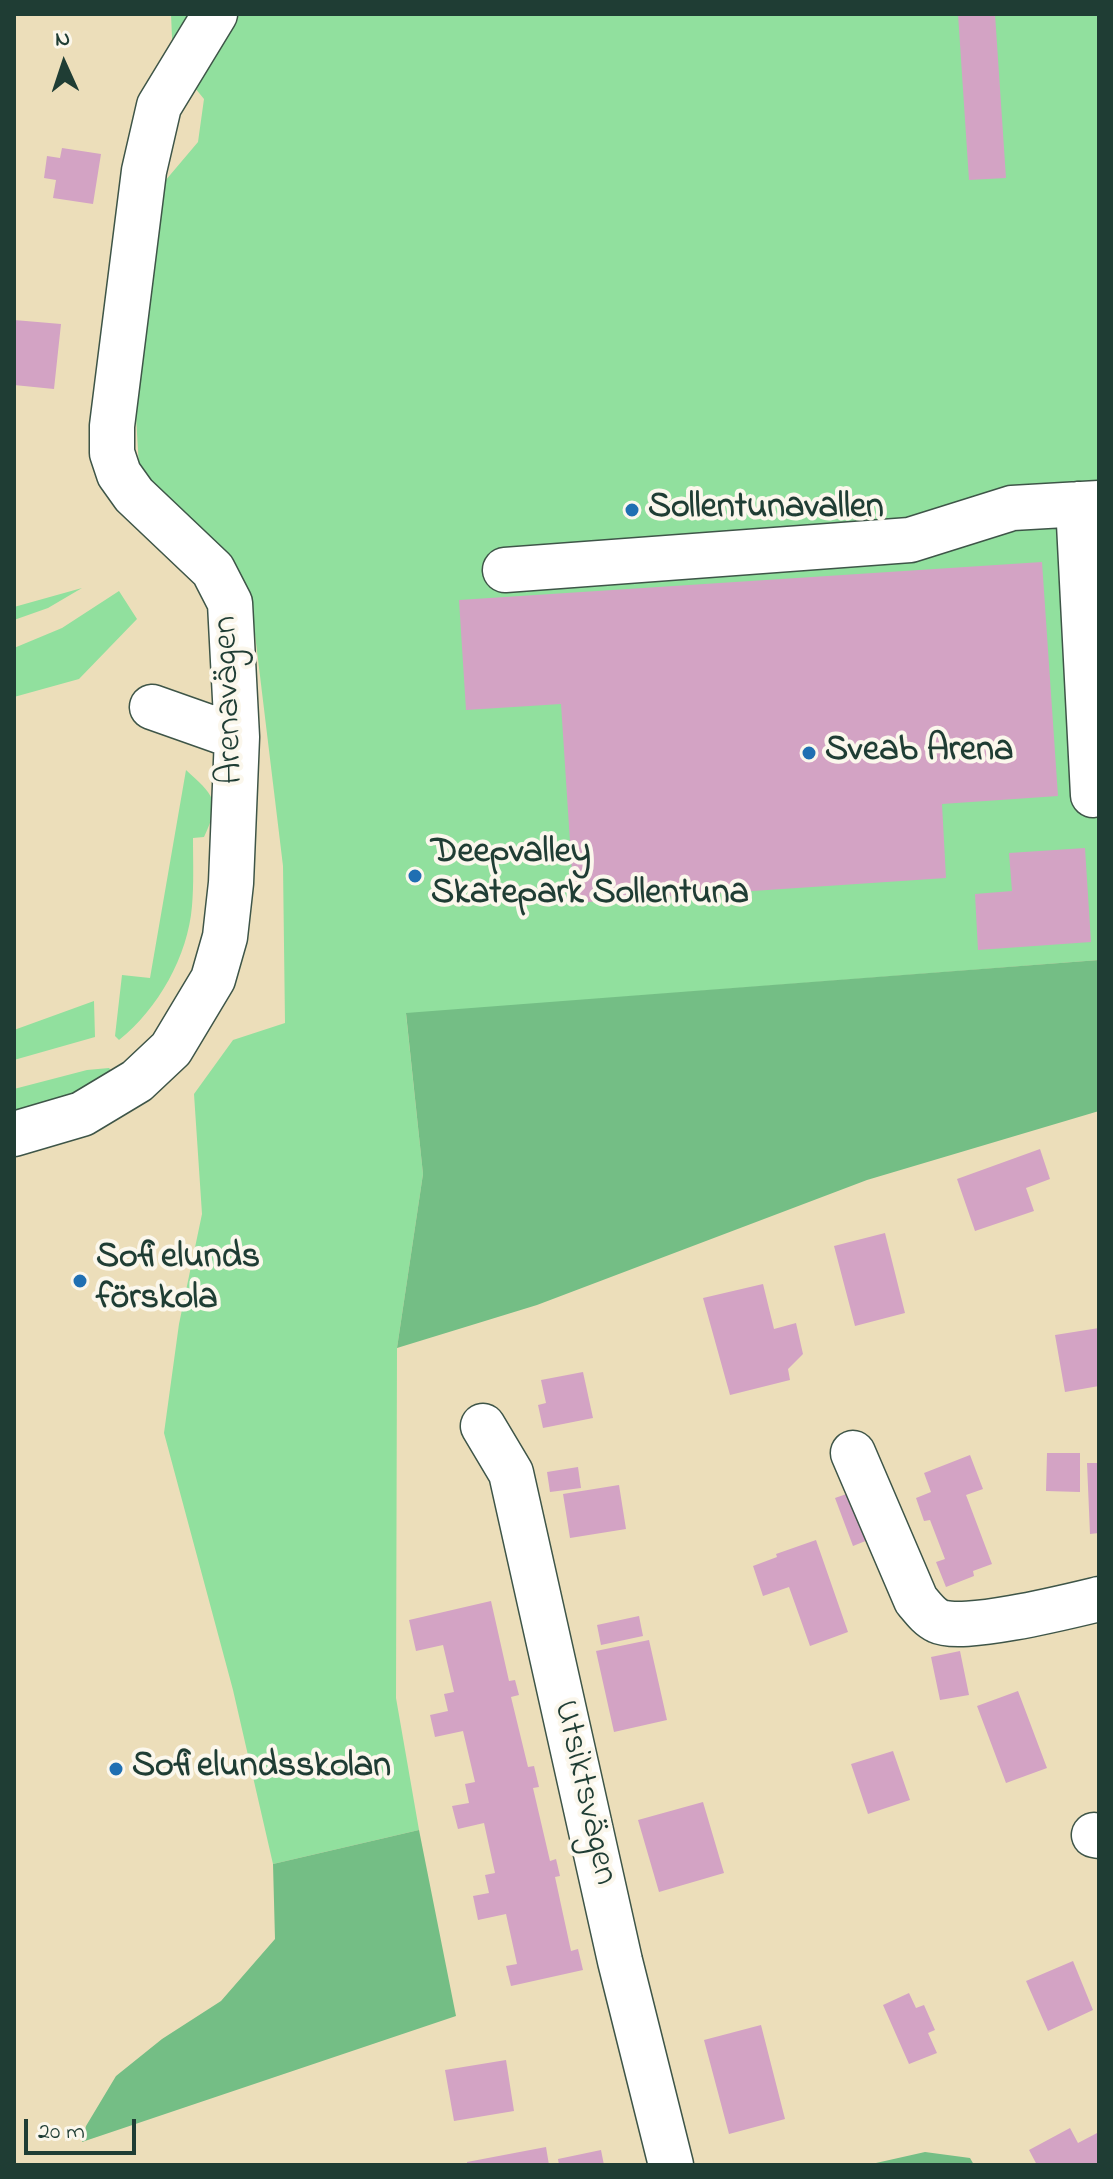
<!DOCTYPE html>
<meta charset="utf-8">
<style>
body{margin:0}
#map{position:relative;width:1113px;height:2179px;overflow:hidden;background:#ecdeba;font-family:"Indie Flower",sans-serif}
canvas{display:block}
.frame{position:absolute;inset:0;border:16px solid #1f3d34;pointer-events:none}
.north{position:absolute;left:24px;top:24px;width:80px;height:80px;-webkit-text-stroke:6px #fbf7ec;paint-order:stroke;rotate:357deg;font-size:22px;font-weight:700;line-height:32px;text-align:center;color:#1f3d34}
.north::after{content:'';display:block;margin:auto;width:28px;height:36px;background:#1f3d34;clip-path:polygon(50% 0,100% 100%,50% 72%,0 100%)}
.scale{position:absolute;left:24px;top:2119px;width:112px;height:36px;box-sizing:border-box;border:4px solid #1f3d34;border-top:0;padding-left:10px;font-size:24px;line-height:28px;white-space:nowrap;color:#1f3d34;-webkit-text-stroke:6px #fbf7ec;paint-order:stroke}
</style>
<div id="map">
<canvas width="1113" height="2179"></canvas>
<div class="frame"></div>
<div class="north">N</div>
<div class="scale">20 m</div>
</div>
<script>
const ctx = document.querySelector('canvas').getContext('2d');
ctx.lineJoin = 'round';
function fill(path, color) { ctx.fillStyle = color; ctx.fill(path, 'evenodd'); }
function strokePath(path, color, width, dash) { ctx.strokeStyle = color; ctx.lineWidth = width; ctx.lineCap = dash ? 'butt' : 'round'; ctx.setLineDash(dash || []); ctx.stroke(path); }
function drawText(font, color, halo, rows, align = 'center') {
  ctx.font = font + ' "Indie Flower",sans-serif'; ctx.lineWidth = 8; ctx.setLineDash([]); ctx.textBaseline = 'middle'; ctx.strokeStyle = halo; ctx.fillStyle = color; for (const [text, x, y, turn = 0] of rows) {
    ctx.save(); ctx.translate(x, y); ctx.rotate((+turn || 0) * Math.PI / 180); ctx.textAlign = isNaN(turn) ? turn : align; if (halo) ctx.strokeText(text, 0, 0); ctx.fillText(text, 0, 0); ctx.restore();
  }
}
fill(new Path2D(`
 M171 14H1099V960L406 1014 423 1174 397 1348 396 1698 419 1830 273 1864 233 1690 164 1433 179 1324 202 1214 194 1094 233 1040 285 1023 283 866 253 618 238 577 140 484 134 383 165 181 198 142 204 99 173 61Z
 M82 588 48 608 14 620V607Z
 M119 591 137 619 79 679 14 697V648L62 628Z
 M186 770C213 795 222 800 204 837L193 838C193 861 194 884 192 906 188 956 158 1009 119 1040L115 1036 122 975 150 978Z
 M94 1001 95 1037 14 1060V1030Z
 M109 1068 122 1083 14 1121V1089L87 1070Z`), '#91e09e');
fill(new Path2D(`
 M1099 960V1111L867 1180 537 1305 397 1348 423 1174 406 1013Z
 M419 1830 456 2016 82 2142 86 2126 116 2076 162 2039 221 2001 275 1939 273 1864Z
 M925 2152 970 2158 974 2165H867Z`), '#74be85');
fill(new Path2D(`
 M958 14H995L1006 178 969 180Z
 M62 148 101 154 93 204 53 198 56 180 44 178 47 156 60 158Z
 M14 320 61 324 54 389 14 385Z
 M1042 562 1058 796 942 804 946 878 574 903 561 704 466 710 459 600Z
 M1085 848 1091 942 978 950 975 894 1012 891 1009 853Z
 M1040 1149 1050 1179 1026 1188 1034 1211 975 1231 957 1179Z
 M885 1233 905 1313 855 1326 834 1246Z
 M763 1284 774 1329 796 1323 803 1354 788 1369 790 1380 730 1395 703 1298Z
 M1099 1328V1386L1065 1392 1055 1335Z
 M583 1372 593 1418 543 1428 538 1405 546 1403 541 1380Z
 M1047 1453H1080V1492L1046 1491Z
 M970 1455 983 1489 966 1495 992 1564 973 1571 974 1576 946 1587 936 1562 945 1559 930 1520 924 1521 916 1498 931 1492 924 1473Z
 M1087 1463H1099V1533L1090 1534Z
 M578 1467 581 1488 550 1492 547 1472Z
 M619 1485 626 1529 570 1538 563 1494Z
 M855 1491 873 1538 853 1546 835 1498Z
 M816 1540 848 1632 810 1646 789 1587 763 1596 753 1566 777 1557 776 1554Z
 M491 1601 509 1681 515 1680 519 1695 511 1697 528 1767 534 1766 539 1787 533 1788 550 1861 556 1859 560 1876 555 1877 571 1951 578 1949 583 1970 511 1986 506 1966 517 1964 506 1914 478 1920 473 1896 489 1893 485 1875 495 1873 484 1823 458 1829 452 1806 469 1803 465 1784 475 1782 463 1731 435 1737 430 1715 448 1711 444 1694 454 1692 443 1645 416 1651 409 1620Z
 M639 1616 643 1636 601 1645 597 1625Z
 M649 1640 667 1720 614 1732 596 1651Z
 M960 1651 969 1695 940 1700 931 1657Z
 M1018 1691 1047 1768 1006 1783 977 1706Z
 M893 1751 910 1800 868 1814 851 1764Z
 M703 1802 724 1873 659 1892 638 1820Z
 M1073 1961 1093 2010 1048 2031 1026 1981Z
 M909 1993 916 2008 924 2005 935 2030 928 2033 937 2053 909 2064 883 2005Z
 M761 2025 785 2119 729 2134 704 2040Z
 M506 2060 514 2111 454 2121 445 2070Z
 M1070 2128 1078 2143 1099 2132V2165H1037L1029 2150Z
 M546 2147 549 2165H467V2162Z
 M601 2150 604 2165H559L558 2159Z`), '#d3a3c4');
const minor = new Path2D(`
 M1078 504 1093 795
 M505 570 910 540 1012 508 1099 503
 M152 707 237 737
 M14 1134 82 1114 137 1081 171 1049 213 979 225 937 231 883 237 737 230 603 213 570 134 495 119 474 112 453V426L144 171 159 106 215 14
 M483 1426 511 1473 620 1961 671 2165
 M853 1453 916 1600C922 1607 929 1617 938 1621 962 1633 1070 1606 1099 1599
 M1094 1835 1099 1836`);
strokePath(minor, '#3e5548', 47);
strokePath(minor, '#fff', 44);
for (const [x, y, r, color] of [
 [632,510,8,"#1f6fb2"],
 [809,753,8,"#1f6fb2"],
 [415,876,8,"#1f6fb2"],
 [80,1281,8,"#1f6fb2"],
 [116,1769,8,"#1f6fb2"]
]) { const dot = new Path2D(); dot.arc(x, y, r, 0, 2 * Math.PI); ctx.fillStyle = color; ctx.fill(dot); strokePath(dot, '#fbf7ec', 3); }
drawText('bold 36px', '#1f3d34', '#fbf7ec', [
 ["Sollentunavallen",648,510],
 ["Sveab Arena",825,753],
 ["Deepvalley",431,855],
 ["Skatepark Sollentuna",431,896],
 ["Sofielunds",96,1260],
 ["förskola",96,1301],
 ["Sofielundsskolan",132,1769]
], 'left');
drawText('36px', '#1f3d34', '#fbf7ec', [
 ["Arenavägen",231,700,-92],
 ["Utsiktsvägen",583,1793,77]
]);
</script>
